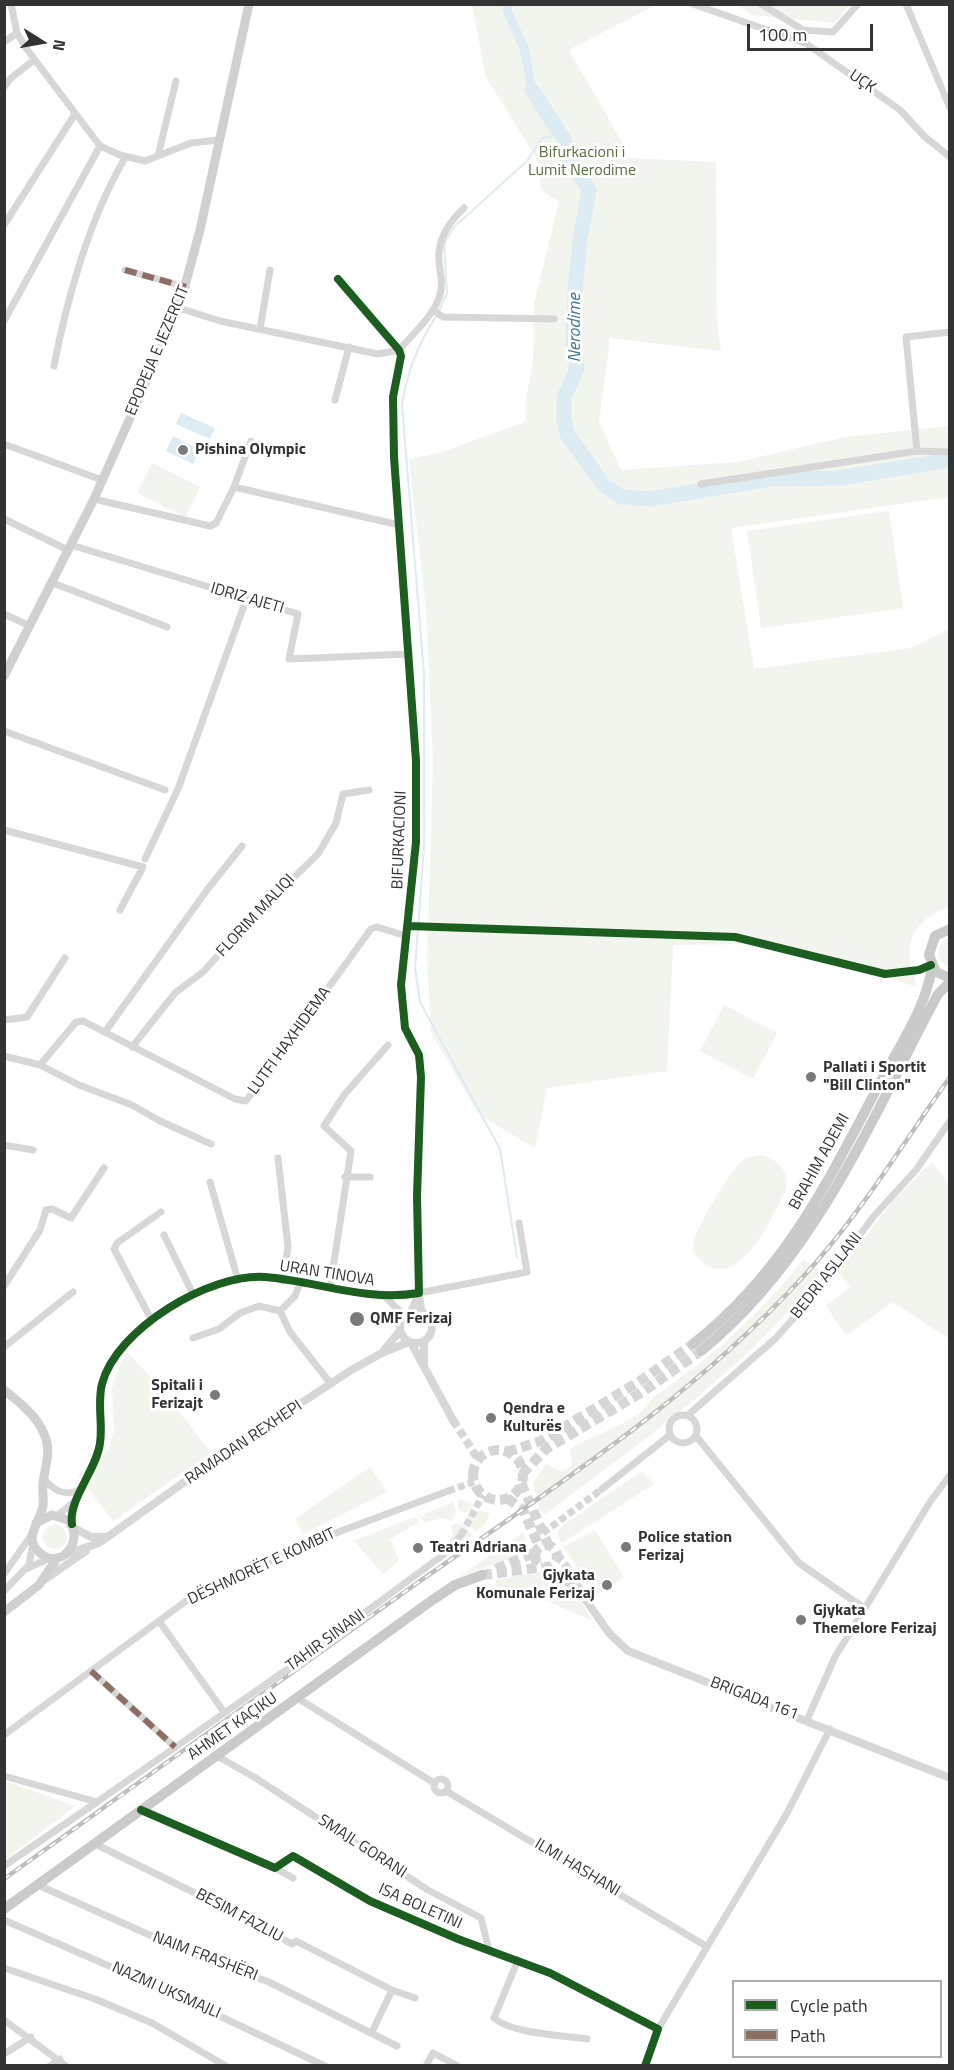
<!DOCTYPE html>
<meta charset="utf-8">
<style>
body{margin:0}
#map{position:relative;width:954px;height:2070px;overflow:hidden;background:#fff;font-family:"Titillium Web",sans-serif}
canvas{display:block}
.frame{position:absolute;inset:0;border:6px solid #333;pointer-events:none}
.legend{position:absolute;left:732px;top:1980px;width:210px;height:78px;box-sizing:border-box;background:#fff;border:2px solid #adadad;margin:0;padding:8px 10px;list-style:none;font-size:18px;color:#333}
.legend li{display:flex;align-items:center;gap:12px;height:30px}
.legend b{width:30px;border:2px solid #adadad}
.north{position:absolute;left:12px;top:12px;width:60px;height:60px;-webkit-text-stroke:4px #fff;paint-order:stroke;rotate:101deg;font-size:16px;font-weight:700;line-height:24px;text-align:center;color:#333}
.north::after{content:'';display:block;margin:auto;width:21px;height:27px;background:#333;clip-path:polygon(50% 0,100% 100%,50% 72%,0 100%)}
.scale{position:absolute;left:747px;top:24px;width:126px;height:27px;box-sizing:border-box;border:3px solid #333;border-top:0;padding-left:8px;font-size:18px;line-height:21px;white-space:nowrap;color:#333;-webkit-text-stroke:4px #fff;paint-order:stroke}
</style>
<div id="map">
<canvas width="954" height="2070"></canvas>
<div class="frame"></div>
<ul class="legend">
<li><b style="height:8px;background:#1b5e20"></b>Cycle path</li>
<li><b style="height:8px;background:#8d6e63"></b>Path</li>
</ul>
<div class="north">N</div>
<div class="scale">100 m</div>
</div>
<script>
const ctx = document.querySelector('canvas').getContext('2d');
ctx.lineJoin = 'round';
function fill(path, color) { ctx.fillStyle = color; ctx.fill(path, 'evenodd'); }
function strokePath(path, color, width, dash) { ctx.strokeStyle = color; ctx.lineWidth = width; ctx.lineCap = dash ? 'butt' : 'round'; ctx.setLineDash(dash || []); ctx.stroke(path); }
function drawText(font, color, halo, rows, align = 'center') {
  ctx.font = font + ' "Titillium Web",sans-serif'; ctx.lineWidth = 6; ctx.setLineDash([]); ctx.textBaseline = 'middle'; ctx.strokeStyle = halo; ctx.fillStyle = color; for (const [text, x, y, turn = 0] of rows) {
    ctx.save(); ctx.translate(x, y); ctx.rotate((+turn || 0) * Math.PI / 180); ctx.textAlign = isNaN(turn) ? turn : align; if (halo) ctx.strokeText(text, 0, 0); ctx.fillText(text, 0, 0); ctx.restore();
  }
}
fill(new Path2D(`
 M472 5H655L569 50 623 144 627 158 716 162 717 324 721 351 610 338 599 422 621 470 738 462 844 437 949 426V497L731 528 754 669 911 648 949 629V907C929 913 908 930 909 954 910 965 915 977 917 987L814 953 753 944 673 945 667 1071 547 1088 535 1148 479 1115 431 1033 427 959 433 760 426 610 409 459 442 452 525 422 526 398 533 362 534 304 559 202 541 190 537 159 486 77Z
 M738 5H850L834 23 752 15Z
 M152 463 200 487 185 517 137 493Z
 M889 511 903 608 761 628 747 531Z
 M949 938H950L949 968 940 961C936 951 939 942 949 938Z
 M724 1005 777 1033 753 1079 700 1051Z
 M761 1155C777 1159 790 1171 786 1189 774 1214 744 1282 710 1267 702 1263 694 1256 693 1247 692 1232 731 1170 743 1160 749 1156 755 1156 761 1155Z
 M932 1162 949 1185V1339L893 1302 846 1335 826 1306 850 1287 838 1272 896 1197Z
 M804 1259 821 1272C746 1369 642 1441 546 1514L540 1512 533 1483 546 1464 562 1472 572 1465 570 1450 575 1446C594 1435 645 1419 652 1398 714 1356 757 1317 804 1259Z
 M127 1352 159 1386 211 1453 113 1521 78 1475 108 1450 114 1430 112 1388 120 1364Z
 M370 1467 387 1492 303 1534 295 1519Z
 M642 1471 654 1484 562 1543 557 1533 562 1526Z
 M462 1499 474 1505 465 1513 459 1511 457 1501Z
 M453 1502 456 1512 452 1521 442 1518 424 1523 419 1515 427 1518 424 1514Z
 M480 1510 490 1513 485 1525 476 1532 466 1523 467 1517Z
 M415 1517 419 1522 390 1539 399 1560 383 1574 354 1541Z
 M456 1523 463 1525 472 1535 450 1550 448 1544 453 1534 451 1526Z
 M43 1537a12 12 0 1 1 24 0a12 12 0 1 1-24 0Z
 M595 1530 624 1577 597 1595 563 1547Z
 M524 1532 526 1543 518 1556 459 1577Z
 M542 1571 573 1588 592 1620 516 1588 507 1593 497 1591 495 1580Z
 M5 1781 75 1806 5 1860 4 1781Z`), '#f1f5ed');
fill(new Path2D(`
 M181 413 215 428 210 439 176 424Z
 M173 436 200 450 193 464 166 451Z`), '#ddebf3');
strokePath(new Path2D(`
 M439 311 447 293 444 244 453 228 527 161 542 138 552 137 553 133 539 114 532 90
 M436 316C418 345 407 371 402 405L424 674V848L415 968 420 1002 500 1149 517 1257`), '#ddebf3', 2);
strokePath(new Path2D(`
 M508 4 507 10 524 48 532 90`), '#ddebf3', 9);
strokePath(new Path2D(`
 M532 90 564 139 566 153 589 190 580 240 575 292 573 336 577 368 564 398V418L567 434 603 484 621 497 650 499 770 479 839 478 950 460`), '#ddebf3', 15);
strokePath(new Path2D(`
 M448 1491 474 1482
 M543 1533 602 1489
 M461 1535 483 1495`), '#d6d6d6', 7, [7, 3.5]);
strokePath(new Path2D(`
 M453 1420 478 1459
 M557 1554 573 1576 581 1593
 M548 1567 578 1591`), '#d6d6d6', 8, [8, 4]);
strokePath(new Path2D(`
 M473 1475a25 25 0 1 1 50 0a25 25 0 1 1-50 0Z
 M507 1452 541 1441 640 1381 693 1344
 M522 1474 546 1449 644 1391 701 1351
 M521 1483 548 1544
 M507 1498 523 1510 539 1546
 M535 1556a11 11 0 1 1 22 0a11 11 0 1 1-22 0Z
 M496 1569 534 1553
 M482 1575 543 1567`), '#d6d6d6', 10, [10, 5]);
strokePath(new Path2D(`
 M11 4 17 33 26 48 100 146 120 155 145 161 191 143 219 140
 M693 4 807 44 900 110 925 137 950 157
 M761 4 803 30 833 32 858 4
 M906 4 950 108
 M4 42 17 33
 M4 87 11 78 34 60
 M158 156 176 81
 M4 225 75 114
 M125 270 186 287
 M179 308 220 321 378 354 399 350C412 335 432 317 439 298 444 285 440 274 439 261 437 239 449 222 464 208
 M433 310 443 317 554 319
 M4 321 100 146
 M260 329 270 270
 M54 366C67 298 90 217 125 158
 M335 400 349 347
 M4 444 102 480
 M917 451 906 337 950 332
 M701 484 917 451 950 452
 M234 487 251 441
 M94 499 210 526 216 523 234 487 399 525
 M4 519 68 550
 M71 545 298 614 289 659 409 654
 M53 583 167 627
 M4 614 30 626
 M4 731 165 790
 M4 830 143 867 120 910
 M145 859 178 789 246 600
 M408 926 735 937 885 974 919 970 931 965
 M4 1020 27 1017 65 958
 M105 1032 207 890 242 846
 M132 1047 175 993 203 972 253 917 318 854 336 823 343 794 369 790
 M4 1056 40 1065 79 1085 132 1105 160 1121 211 1144
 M40 1065 76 1022 83 1021 235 1099 246 1101 371 929 377 927 406 936
 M4 1145 33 1150
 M278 1158 288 1247 283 1281
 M345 1177H370
 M210 1182 238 1280
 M164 1235 193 1294
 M4 1286 40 1230 46 1210 52 1209 71 1218 104 1168
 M330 1288 351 1151 324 1126 344 1095 388 1045
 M419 1293 527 1272 519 1223
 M419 1293 422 1312
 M384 1296 404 1315
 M280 1311 290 1332 331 1384
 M411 1311 419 1293
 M151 1319 114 1249 117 1243 161 1212
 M193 1338 219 1329 240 1313 259 1306 280 1311 295 1296 300 1283
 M4 1347 73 1292
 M669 1429a14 14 0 1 1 28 0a14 14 0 1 1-28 0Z
 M688 1415 776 1338 816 1293 874 1216 916 1170 950 1121
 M696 1436 799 1563 864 1608
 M44 1479C55 1492 67 1498 83 1488
 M602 1489 670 1435
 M58 1515 75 1501
 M72 1524C68 1500 97 1469 100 1443 103 1424 97 1403 102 1384 116 1329 210 1273 265 1277 317 1281 366 1302 419 1293L417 1196 421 1077 419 1055 405 1028 401 985 416 842V761L394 457 393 397 401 356 399 350 338 279
 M28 1568 50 1558
 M4 1574 32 1534
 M4 1591 29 1565 33 1542
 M159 1621 224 1712
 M91 1671 175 1747
 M299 1699 434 1783
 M807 1720 835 1657 930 1502 950 1475
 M4 1735 186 1601 234 1576 341 1531 448 1491
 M217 1756 254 1777 428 1890 481 1918 489 1950
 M4 1776 97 1802 303 1658 443 1555 461 1535
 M434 1786a7 7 0 1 1 14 0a7 7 0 1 1-14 0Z
 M446 1791 706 1946
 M141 1810 275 1868 293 1856 370 1901 458 1939 550 1973 658 2029 645 2066
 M95 1844 193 1892 292 1944 296 1941 392 1990 415 1998
 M4 1866 97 1802
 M275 1868 293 1878
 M38 1885 194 1955 269 1982 397 2046
 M4 1920 171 1993 325 2066
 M518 1960 494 2018C512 2034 562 2035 587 2039
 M4 1968 95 1999 152 2023 226 2066
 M4 2020 66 2066
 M658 2029 786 1815 830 1729
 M372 2032 392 1990
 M4 2054 31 2037
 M50 2066 60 2059
 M426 2066 433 2053 458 2066`), '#d7d7d7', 7);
strokePath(new Path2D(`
 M400 1327a16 16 0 1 1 32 0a16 16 0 1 1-32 0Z
 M424 1342V1367
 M411 1343 453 1420
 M384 1350 400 1331
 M74 1528 91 1537H108
 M66 1554 99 1543 232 1448 353 1369 382 1353 409 1342
 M44 1580 86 1551
 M581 1593 609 1633 628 1651 950 1778`), '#d7d7d7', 8);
strokePath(new Path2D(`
 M4 676 94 499 179 308 200 230 249 4
 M4 1390C19 1402 37 1416 44 1434 52 1451 45 1466 43 1483 42 1491 44 1498 43 1506 40 1522 23 1538 39 1552 60 1572 86 1541 68 1520L52 1515 36 1523
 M4 1612 39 1585 57 1558`), '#d0d0d0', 9);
strokePath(new Path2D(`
 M950 929 935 936 929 955 936 972 950 978
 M693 1344C787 1269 828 1181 882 1079 901 1043 926 1007 932 967
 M701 1351C815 1259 870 1121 938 994L950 982
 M4 1909 431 1601 455 1585 482 1575`), '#cacaca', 10);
const rail = new Path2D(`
 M4 1879C141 1782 276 1683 413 1586 548 1491 688 1402 801 1279 858 1218 902 1145 950 1077`);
strokePath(rail, '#bebebe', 4.5);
strokePath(rail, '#fff', 2, [7]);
strokePath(new Path2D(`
 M125 270 186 287
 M91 1671 175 1747`), '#8d6e63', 6, [12, 6]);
strokePath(new Path2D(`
 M408 926 735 937 885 974 919 970 931 965
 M72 1524C68 1500 97 1469 100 1443 103 1424 97 1403 102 1384 116 1329 210 1273 265 1277 317 1281 366 1302 419 1293L417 1196 421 1077 419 1055 405 1028 401 985 416 842V761L394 457 393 397 401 356 399 350 338 279
 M141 1810 275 1868 293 1856 370 1901 458 1939 550 1973 658 2029 645 2066`), '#1b5e20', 8);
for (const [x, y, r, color] of [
 [183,450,6,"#7a7a7a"],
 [811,1077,6,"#7a7a7a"],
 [357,1319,8,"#7a7a7a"],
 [215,1395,6,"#7a7a7a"],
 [491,1418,6,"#7a7a7a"],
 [626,1547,6,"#7a7a7a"],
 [418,1548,6,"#7a7a7a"],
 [607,1585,6,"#7a7a7a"],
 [801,1620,6,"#7a7a7a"]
]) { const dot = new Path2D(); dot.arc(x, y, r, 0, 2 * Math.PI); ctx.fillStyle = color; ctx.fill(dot); strokePath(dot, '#fff', 2); }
drawText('16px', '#333', '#fff', [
 ["UÇK",862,82,35],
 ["EPOPEJA E JEZERCIT",158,351,-67],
 ["IDRIZ AJETI",247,599,16],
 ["BIFURKACIONI",400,840,-88],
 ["FLORIM MALIQI",256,916,-47],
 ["LUTFI HAXHIDEMA",290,1041,-54],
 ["BRAHIM ADEMI",820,1162,-61],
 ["URAN TINOVA",327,1274,9],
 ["BEDRI ASLLANI",827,1276,-52],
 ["RAMADAN REXHEPI",244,1443,-34],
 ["DËSHMORËT E KOMBIT",262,1567,-25],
 ["TAHIR SINANI",326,1641,-36],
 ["BRIGADA 161",754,1699,21],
 ["AHMET KAÇIKU",233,1727,-35],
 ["SMAJL GORANI",362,1847,33],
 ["ILMI HASHANI",577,1868,31],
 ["ISA BOLETINI",420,1907,24],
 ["BESIM FAZLIU",239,1916,28],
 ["NAIM FRASHËRI",205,1957,21],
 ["NAZMI UKSMAJLI",166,1991,24]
]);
drawText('16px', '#56703f', '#fff', [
 ["Bifurkacioni i",582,153],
 ["Lumit Nerodime",582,171]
]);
drawText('bold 16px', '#333', '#fff', [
 ["Pishina Olympic",195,450],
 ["Pallati i Sportit",823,1068],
 ["\"Bill Clinton\"",823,1086],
 ["QMF Ferizaj",370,1319],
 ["Spitali i",203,1386,"right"],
 ["Ferizajt",203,1404,"right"],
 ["Qendra e",503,1409],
 ["Kulturës",503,1427],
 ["Police station",638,1538],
 ["Ferizaj",638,1556],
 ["Teatri Adriana",430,1548],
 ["Gjykata",595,1576,"right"],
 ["Komunale Ferizaj",595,1594,"right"],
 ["Gjykata",813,1611],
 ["Themelore Ferizaj",813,1629]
], 'left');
drawText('italic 18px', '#3f7597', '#fff', [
 ["Nerodime",576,328,-90]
]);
</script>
